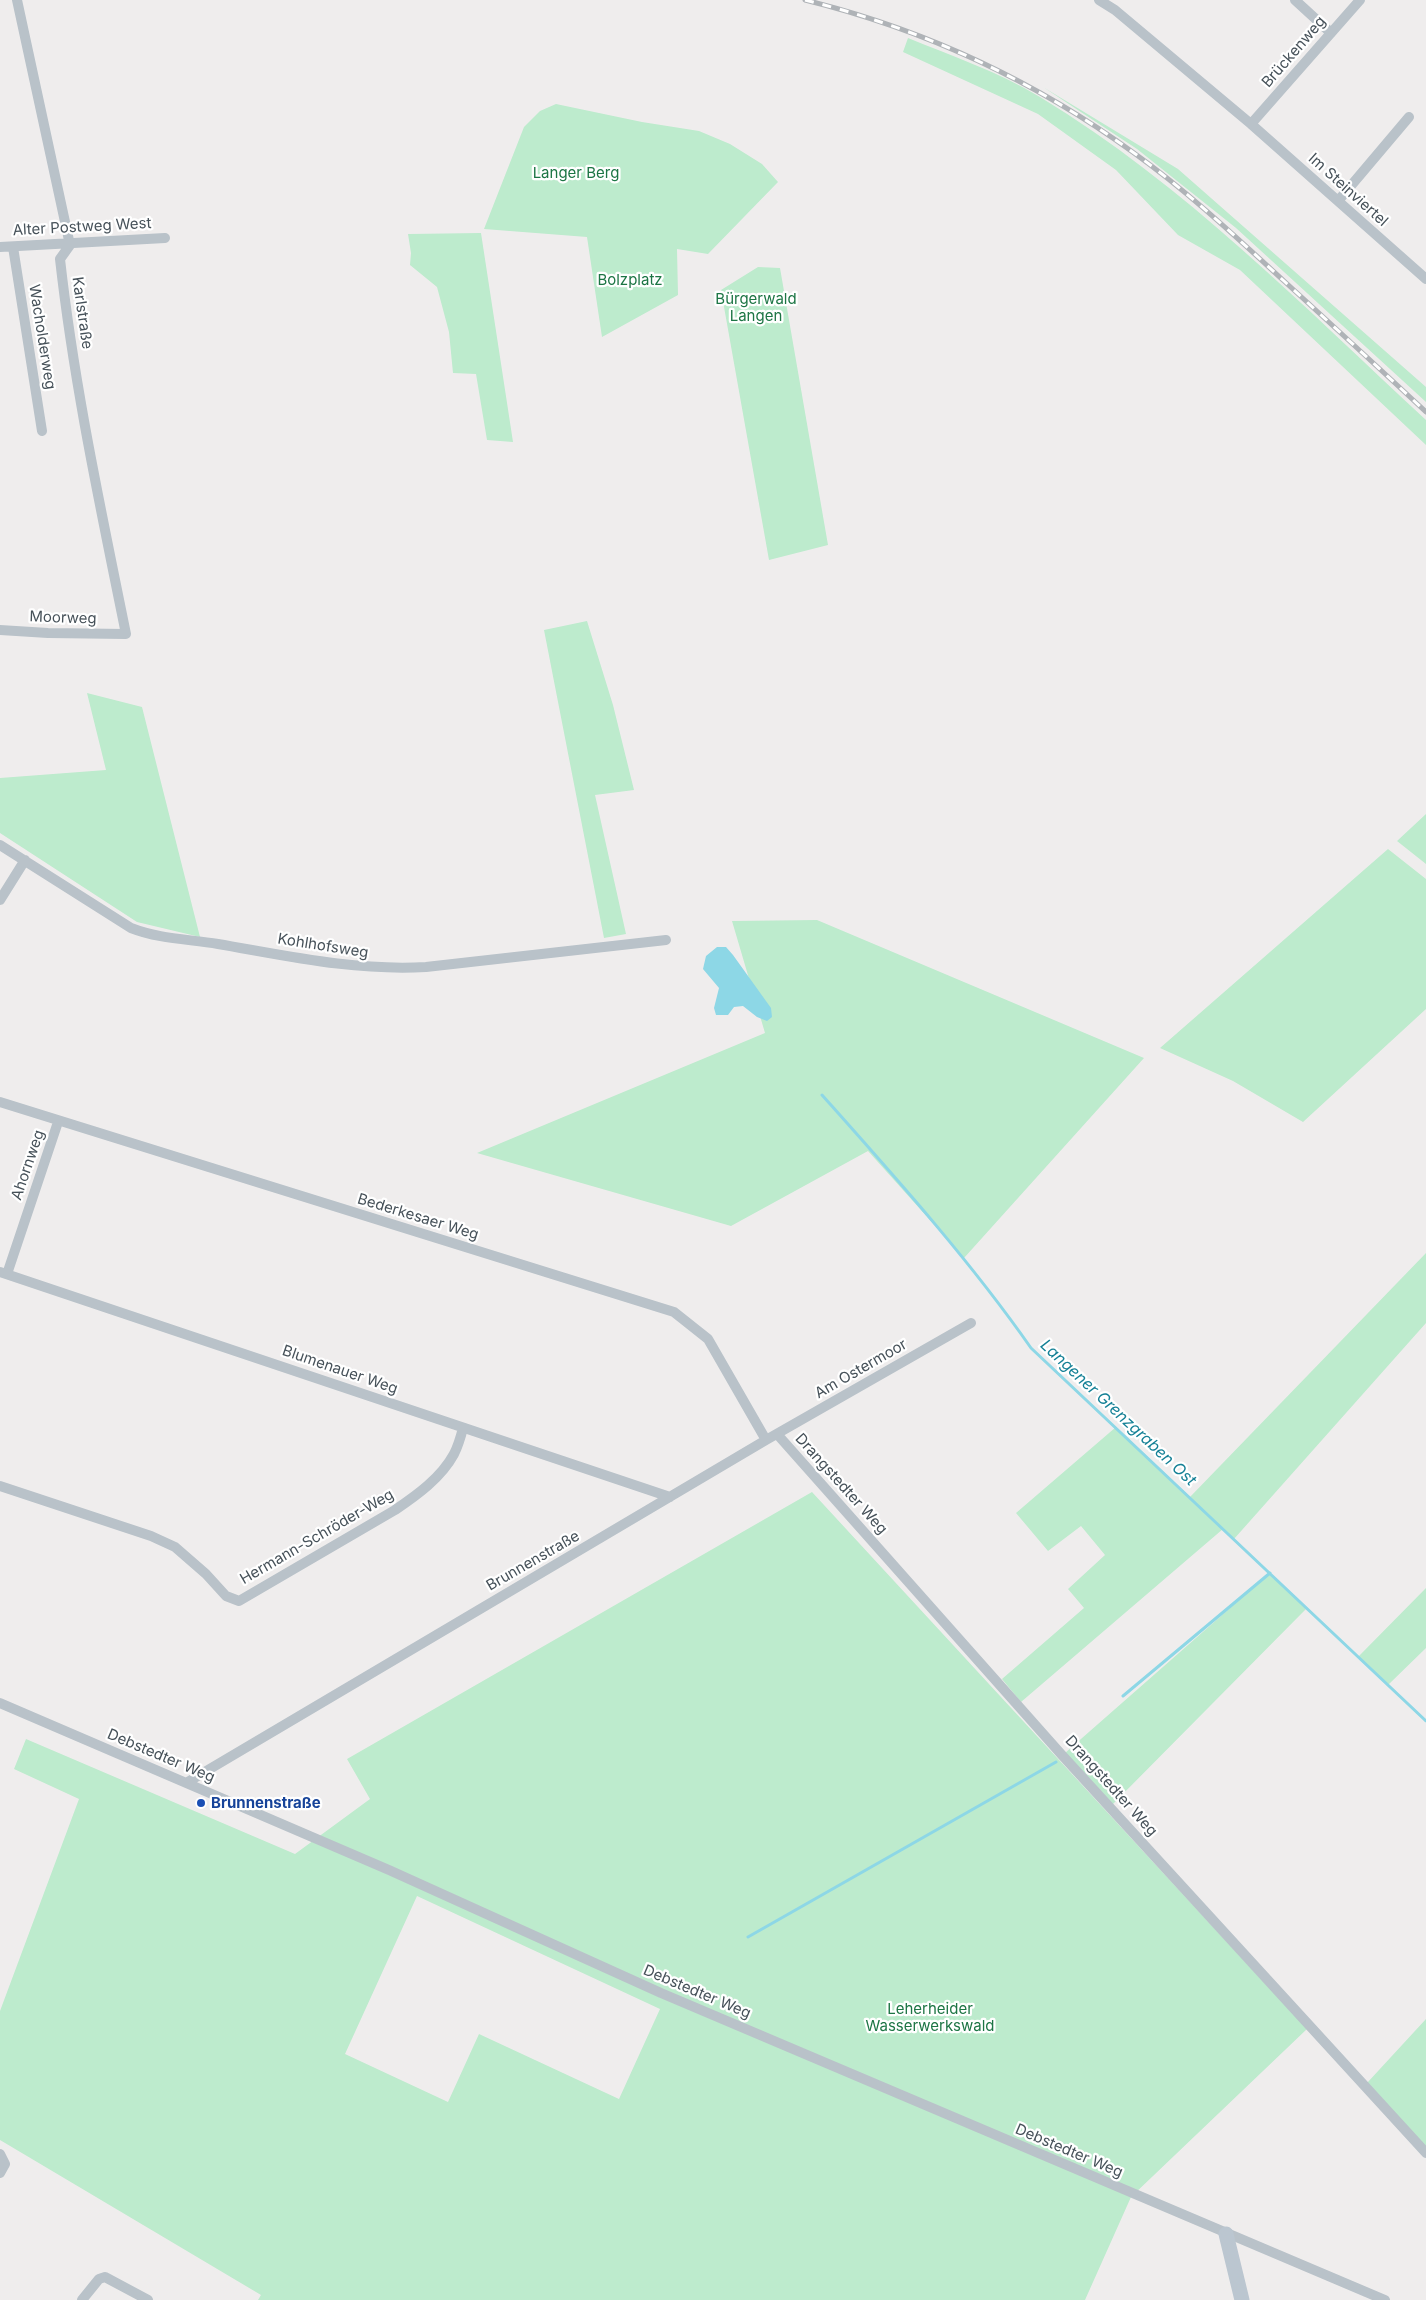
<!DOCTYPE html>
<meta charset="utf-8">
<style>
body{margin:0}
canvas{display:block;background:#efeded}
</style>
<canvas width="1426" height="2300"></canvas>
<script>
const ctx = document.querySelector('canvas').getContext('2d');
ctx.lineJoin = 'round';
function fill(path, color) { ctx.fillStyle = color; ctx.fill(path, 'evenodd'); }
function strokePath(path, color, width, dash) { ctx.strokeStyle = color; ctx.lineWidth = width; ctx.lineCap = dash ? 'butt' : 'round'; ctx.setLineDash(dash || []); ctx.stroke(path); }
function drawText(font, color, halo, rows, align = 'center') {
  ctx.font = font + ' Inter,sans-serif'; ctx.lineWidth = 4.5; ctx.setLineDash([]); ctx.textBaseline = 'middle'; ctx.strokeStyle = halo; ctx.fillStyle = color; for (const [text, x, y, turn = 0] of rows) {
    ctx.save(); ctx.translate(x, y); ctx.rotate((+turn || 0) * Math.PI / 180); ctx.textAlign = isNaN(turn) ? turn : align; if (halo) ctx.strokeText(text, 0, 0); ctx.fillText(text, 0, 0); ctx.restore();
  }
}
fill(new Path2D(`
 M908 38C952 56 999 72 1040 97 1184 184 1303 306 1426 420V445L1240 270 1178 235 1116 170 1038 114 903 52Z
 M1043 87 1178 169 1426 387V402L1236 228 1137 149Z
 M556 104 642 122 699 131 730 144 762 164 778 182 708 254 677 249 678 295 602 337 587 237 484 229 524 127 540 111Z
 M481 233 513 442 487 440 476 374 453 373 449 332 437 287 410 265 411 253 408 234Z
 M758 267 780 268 828 545 769 560 721 290Z
 M587 621 613 705 634 790 595 795 626 934 604 938 544 630Z
 M87 693 142 707 200 937 137 922 0 833V778L106 770Z
 M1426 814V864L1397 841Z
 M1388 849 1426 879V1009L1303 1122 1233 1081 1160 1048Z
 M817 920 1144 1058 964 1258 868 1151 731 1226 477 1153 765 1033 732 921Z
 M1426 1253V1323L1234 1539 1223 1529 1021 1702 1002 1679 1084 1608 1068 1589 1105 1555 1081 1526 1048 1551 1016 1513 1116 1427 1190 1497Z
 M812 1492 1307 2029 1131 2197 1085 2300H258L261 2295 0 2140V2011L79 1799 14 1769 26 1739 295 1854 370 1799 347 1759ZM417 1896 660 2009 619 2099 479 2034 448 2102 345 2054Z
 M1270 1573 1307 1608 1112 1805 1065 1753Z
 M1426 1588V1648L1388 1685 1358 1657Z
 M1426 2019V2147L1367 2083Z`), '#bdebcd');
fill(new Path2D(`
 M717 947H726L733 955 771 1008 772 1017 767 1021 757 1017 743 1006 734 1007 728 1015H716L714 1008 719 988 703 969 706 956Z`), '#8dd7e6');
strokePath(new Path2D(`
 M822 1095C895 1177 968 1258 1031 1348L1426 1721
 M1123 1696 1270 1573
 M748 1937 1056 1762`), '#8dd7e6', 3);
strokePath(new Path2D(`
 M1099 0 1115 10 1251 124 1426 279
 M1295 0 1331 33
 M1251 124 1360 0
 M1338 201 1409 117
 M0 247 165 238
 M13 247 42 431
 M0 630 48 633 126 634C101 510 74 385 60 259L70 245 17 0
 M0 845 131 928C159 939 188 939 218 944 288 956 354 971 426 967L666 940
 M0 900 25 860
 M0 1102 674 1312 708 1339 766 1440
 M0 1272 670 1497
 M7 1274 58 1122
 M777 1434 1061 1754 1426 2153
 M0 1486 151 1536 175 1547 206 1574 226 1596 239 1601 395 1510C417 1495 441 1478 454 1454 458 1446 461 1436 463 1428
 M0 1703 389 1870 661 1993 1385 2300
 M186 1783 766 1440 971 1323
 M0 2154 5 2164 0 2173
 M82 2300 99 2279 105 2277 148 2300`), '#b9c2c9', 10);
strokePath(new Path2D(`
 M1226 2234 1242 2300`), '#bbc6d0', 15);
const rail = new Path2D(`
 M805 0C923 29 1035 81 1134 153 1187 191 1235 236 1284 281 1331 324 1379 368 1426 412`);
strokePath(rail, '#afb3b7', 5);
strokePath(rail, '#fff', 3, [9]);
for (const [x, y, r, color] of [
 [201,1803,5,"#1a4fb4"]
]) { const dot = new Path2D(); dot.arc(x, y, r, 0, 2 * Math.PI); ctx.fillStyle = color; ctx.fill(dot); strokePath(dot, '#fff', 2); }
drawText('15px', '#465159', '#fff', [
 ["Brückenweg",1294,52,-49],
 ["Im Steinviertel",1348,190,42],
 ["Alter Postweg West",82,227,-3],
 ["Karlstraße",82,313,82],
 ["Wacholderweg",42,337,81],
 ["Moorweg",63,618,2],
 ["Kohlhofsweg",323,946,9],
 ["Ahornweg",28,1165,-71],
 ["Bederkesaer Weg",418,1217,17],
 ["Am Ostermoor",861,1369,-30],
 ["Blumenauer Weg",340,1370,19],
 ["Drangstedter Weg",841,1484,48],
 ["Hermann-Schröder-Weg",317,1537,-30],
 ["Brunnenstraße",533,1561,-30],
 ["Debstedter Weg",161,1756,23],
 ["Drangstedter Weg",1111,1786,48],
 ["Debstedter Weg",697,1992,23],
 ["Debstedter Weg",1069,2151,23]
]);
drawText('15px', '#1c7544', '#fff', [
 ["Langer Berg",576,173],
 ["Bolzplatz",630,280],
 ["Bürgerwald",756,299],
 ["Langen",756,316],
 ["Leherheider",930,2009],
 ["Wasserwerkswald",930,2026]
]);
drawText('bold 15px', '#164399', '#fff', [
 ["Brunnenstraße",211,1803]
], 'left');
drawText('italic 16px', '#158196', '#fff', [
 ["Langener Grenzgraben Ost",1118,1413,43]
]);
</script>
